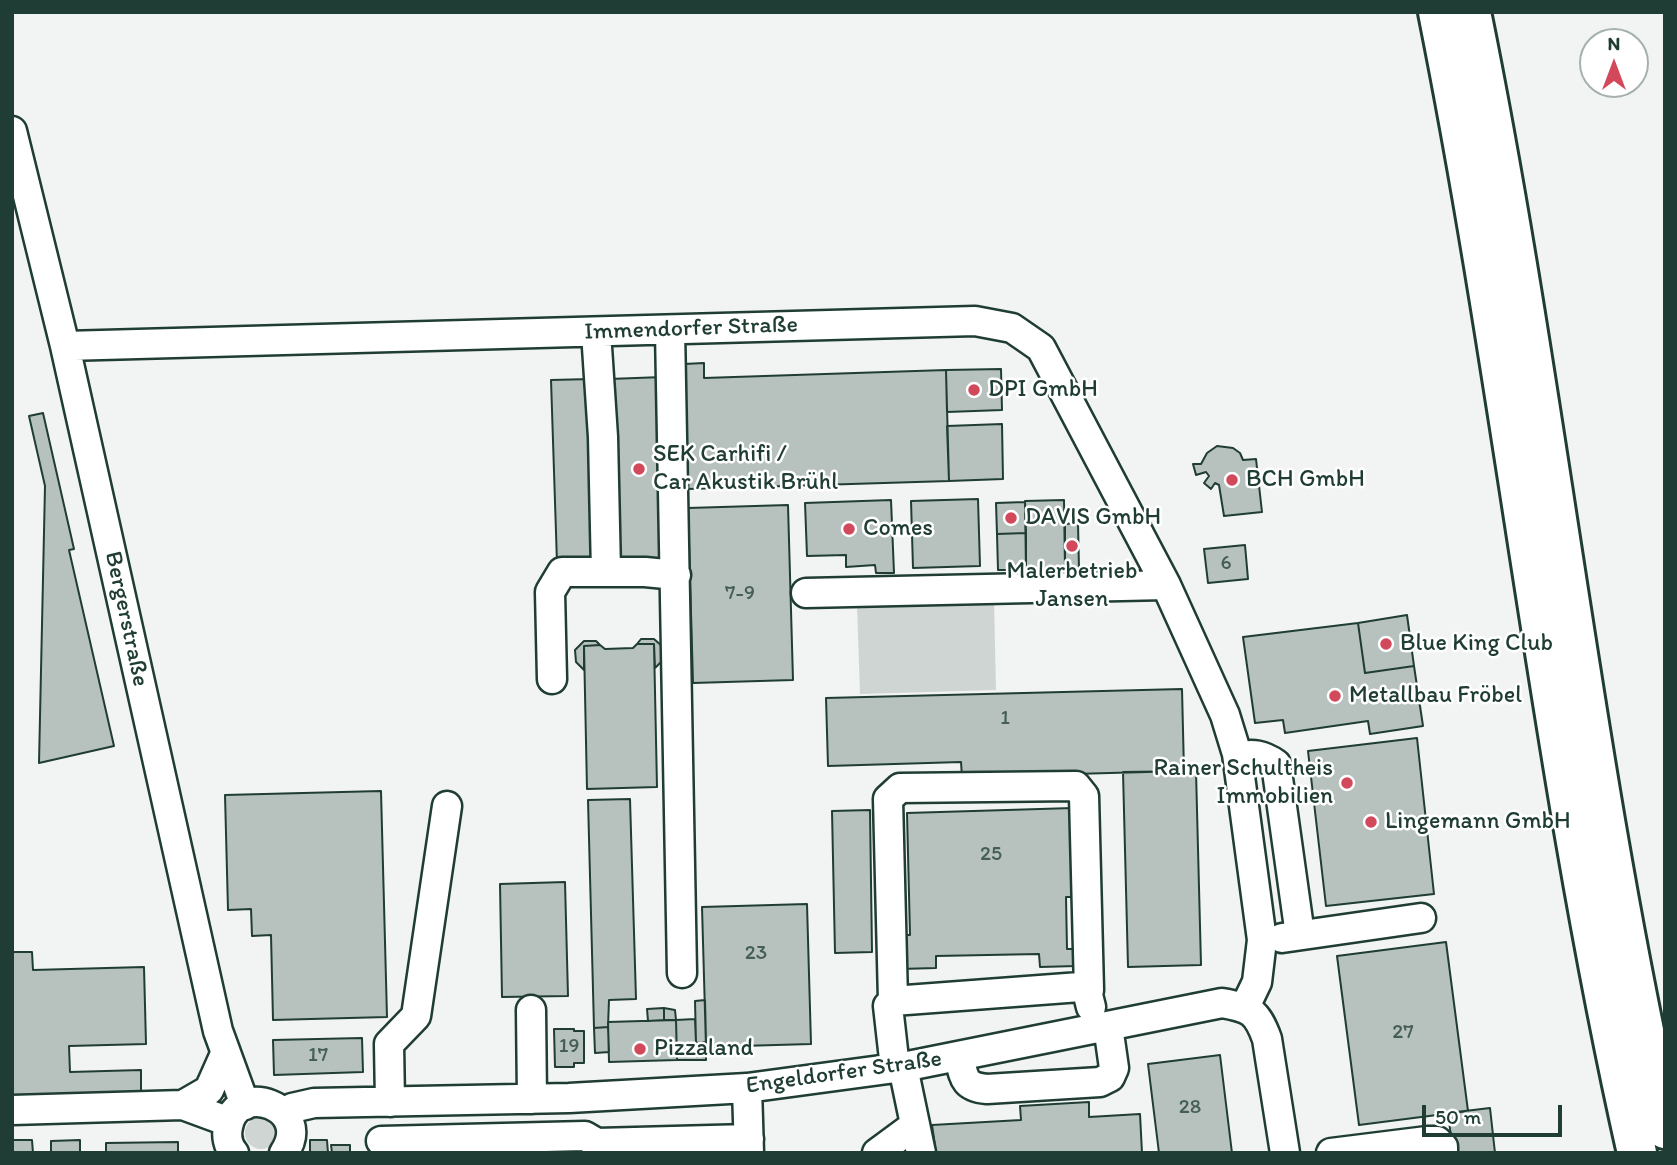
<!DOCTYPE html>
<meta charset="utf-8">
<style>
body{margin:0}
#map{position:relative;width:1677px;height:1165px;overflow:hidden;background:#f2f3f3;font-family:Itim,sans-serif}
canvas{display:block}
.frame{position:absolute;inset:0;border:14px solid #1f3d34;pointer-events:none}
.north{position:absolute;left:1579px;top:28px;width:70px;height:70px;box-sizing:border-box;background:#fff;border:2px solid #a5b1ae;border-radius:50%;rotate:0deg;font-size:19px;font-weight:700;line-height:28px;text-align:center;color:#1f3d34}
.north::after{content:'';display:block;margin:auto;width:24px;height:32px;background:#d1495b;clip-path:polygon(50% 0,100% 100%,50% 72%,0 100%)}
.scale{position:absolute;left:1422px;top:1105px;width:140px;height:32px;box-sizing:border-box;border:4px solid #1f3d34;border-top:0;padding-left:9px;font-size:21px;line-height:24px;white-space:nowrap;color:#1f3d34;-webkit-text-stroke:5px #fff;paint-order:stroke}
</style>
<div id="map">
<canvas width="1677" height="1165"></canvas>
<div class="frame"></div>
<div class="north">N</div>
<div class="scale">50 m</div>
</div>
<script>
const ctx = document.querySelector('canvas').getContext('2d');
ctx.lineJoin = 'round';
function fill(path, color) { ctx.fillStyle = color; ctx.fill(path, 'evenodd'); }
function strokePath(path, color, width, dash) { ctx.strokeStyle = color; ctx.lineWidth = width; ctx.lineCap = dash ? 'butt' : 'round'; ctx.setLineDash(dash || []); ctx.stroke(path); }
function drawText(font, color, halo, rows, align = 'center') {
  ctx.font = font + ' Itim,sans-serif'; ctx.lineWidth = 5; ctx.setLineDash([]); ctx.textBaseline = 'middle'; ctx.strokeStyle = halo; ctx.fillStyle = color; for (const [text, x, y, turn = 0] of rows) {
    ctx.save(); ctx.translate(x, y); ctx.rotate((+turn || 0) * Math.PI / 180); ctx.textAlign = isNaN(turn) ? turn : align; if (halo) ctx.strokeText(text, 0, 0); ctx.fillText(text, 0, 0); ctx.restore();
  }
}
fill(new Path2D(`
 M994 601 996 690 860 694 857 605Z
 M245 1133a16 16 0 1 1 32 0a16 16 0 1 1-32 0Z`), '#ced5d3');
const building = new Path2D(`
 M704 363V378L946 370 949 481 688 489 684 364Z
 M1001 369 1002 410 947 412 946 370Z
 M663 377 669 559 615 561 609 379Z
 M592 379 597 562 557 563 551 380Z
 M43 413 74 549 69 550 114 746 39 763 45 486 29 416Z
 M1002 424 1003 479 949 481 947 426Z
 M1217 446 1233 448 1240 453 1243 460 1256 459 1262 512 1224 516 1219 485 1215 483 1211 489 1204 483 1209 476 1206 472 1196 475 1193 464H1201L1207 453Z
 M978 499 980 566 913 568 911 501Z
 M891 500 894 573H876L875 565 846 567V555L807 556 805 503Z
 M1064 500 1065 569 1026 570 1025 501Z
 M1025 502 1026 533 997 534 996 503Z
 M788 505 793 680 693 683 688 508Z
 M1078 523 1079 569H1065V524Z
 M1026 533V570H998L997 534Z
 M1245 545 1248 579 1208 583 1204 549Z
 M1407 615 1414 666 1365 673 1358 623Z
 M1358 623 1365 673 1414 666 1423 726 1370 734 1368 721 1285 733 1283 720 1255 723 1243 637Z
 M641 639H654L663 647V660L655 668 654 644H637Z
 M584 641H596L600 645 584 646V670L576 662 575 650Z
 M637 644H654L657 787 587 789 584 646 600 645 605 649 633 648Z
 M1182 689 1184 771 962 777 961 762 828 766 826 698Z
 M1417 738 1434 894 1326 906 1308 751Z
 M1196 771 1201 965 1128 967 1123 772Z
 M381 791 387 1017 273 1020 271 935 252 936 251 909 228 910 225 795Z
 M630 799 636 999 609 1000 608 1027 594 1028 588 800Z
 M1073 808 1075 897H1066L1067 949H1076V966L1040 967 1039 954 936 956V968L900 969 899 935H910L907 813Z
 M870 810 872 952 835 953 832 811Z
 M565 882 568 996 502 997 500 884Z
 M807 904 811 1044 706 1047 702 907Z
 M1446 942 1468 1111 1359 1125 1337 956Z
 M12 952H32L33 970 144 967 146 1044 69 1046 70 1072 141 1070V1093L12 1096Z
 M705 1000 706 1042 696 1043 695 1001Z
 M664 1008V1020L648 1021 647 1009Z
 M664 1008 675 1010 676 1020H664Z
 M695 1019 696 1043 706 1042V1060H677L676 1020Z
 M676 1020 677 1060 609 1062 608 1022Z
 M608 1027 609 1052 595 1053 594 1028Z
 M554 1029H574V1031H584V1063H574V1067H555Z
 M362 1038 363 1072 274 1075 273 1040Z
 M1220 1055 1232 1153H1159L1148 1064Z
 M1089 1102V1117L1140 1114 1142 1153H936L932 1125 1021 1120 1020 1106Z
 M1490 1108 1495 1153H1453L1448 1113Z
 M12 1140H32L33 1153H12Z
 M80 1140V1153H51V1141Z
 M310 1140H327L328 1153H310Z
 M178 1142V1153H106V1143Z
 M331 1145H350V1153H332Z`);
fill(building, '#b7c1bd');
strokePath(building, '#1f3d34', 2);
const minor = new Path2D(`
 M12 131 65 346 218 1031 245 1105
 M670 330 682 973
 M596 332 603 437 606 572H645L676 575
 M65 346 975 321 1012 328 1041 348 1166 585 1225 715 1237 754 1262 940 1257 982 1245 1007
 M806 593 1166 585
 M552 679 550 592 562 572H606
 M1238 757C1253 753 1263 755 1276 764L1300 935
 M1282 938 1421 918
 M893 1001 888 799 900 788 1076 786 1084 796 1089 990
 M531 1010 532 1099
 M959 1056C964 1077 963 1087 987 1089L1100 1082 1110 1077 1114 1068 1108 1026
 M903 1067 921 1153
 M895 1068 888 1006 893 1001 1080 987H1086L1091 1007
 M747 1088 749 1153
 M390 1102 389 1044 416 1016 447 806
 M183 1105 209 1090 225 1054
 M12 1110 183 1105 221 1119 228 1125
 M284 1113 292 1108 314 1103 569 1098 747 1088 903 1067 1222 1003C1250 1008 1257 1011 1267 1039L1285 1153
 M381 1141 585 1136 597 1143
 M234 1153C228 1146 226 1136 228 1127 236 1079 315 1107 284 1153
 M597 1153V1143L749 1139
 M877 1153 915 1125
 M1331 1153 1427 1141H1437L1443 1147V1153`);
const highway = new Path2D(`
 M1438 12C1514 391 1552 776 1637 1153
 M1471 12C1546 382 1582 760 1665 1129`);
strokePath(minor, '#1f3d34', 33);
strokePath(highway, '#1f3d34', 44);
strokePath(minor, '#fff', 28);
strokePath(highway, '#fff', 38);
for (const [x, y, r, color] of [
 [974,390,7,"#d1495b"],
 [639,469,7,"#d1495b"],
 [1232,480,7,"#d1495b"],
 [1011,518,7,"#d1495b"],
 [849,529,7,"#d1495b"],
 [1072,546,7,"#d1495b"],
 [1386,644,7,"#d1495b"],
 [1335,696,7,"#d1495b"],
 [1347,783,7,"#d1495b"],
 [1371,822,7,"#d1495b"],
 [640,1049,7,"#d1495b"]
]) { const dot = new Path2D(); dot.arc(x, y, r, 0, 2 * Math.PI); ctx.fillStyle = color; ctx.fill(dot); strokePath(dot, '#fff', 2.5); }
drawText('21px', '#455e56', null, [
 ["6",1226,564],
 ["7-9",740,594],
 ["1",1005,719],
 ["25",991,855],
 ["23",756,954],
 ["27",1403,1033],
 ["19",569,1047],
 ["17",318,1056],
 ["28",1190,1108]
]);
drawText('24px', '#1f3d34', '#fff', [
 ["Immendorfer Straße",691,329,-2],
 ["Bergerstraße",126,619,78],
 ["Engeldorfer Straße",844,1073,-8]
]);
drawText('24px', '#1f3d34', '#fff', [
 ["DPI GmbH",988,390],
 ["SEK Carhifi /",653,455],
 ["Car Akustik Brühl",653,483],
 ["BCH GmbH",1246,480],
 ["DAVIS GmbH",1025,518],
 ["Comes",863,529],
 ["Malerbetrieb",1072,572,"center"],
 ["Jansen",1072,600,"center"],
 ["Blue King Club",1400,644],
 ["Metallbau Fröbel",1349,696],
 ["Rainer Schultheis",1333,769,"right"],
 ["Immobilien",1333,797,"right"],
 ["Lingemann GmbH",1385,822],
 ["Pizzaland",654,1049]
], 'left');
</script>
